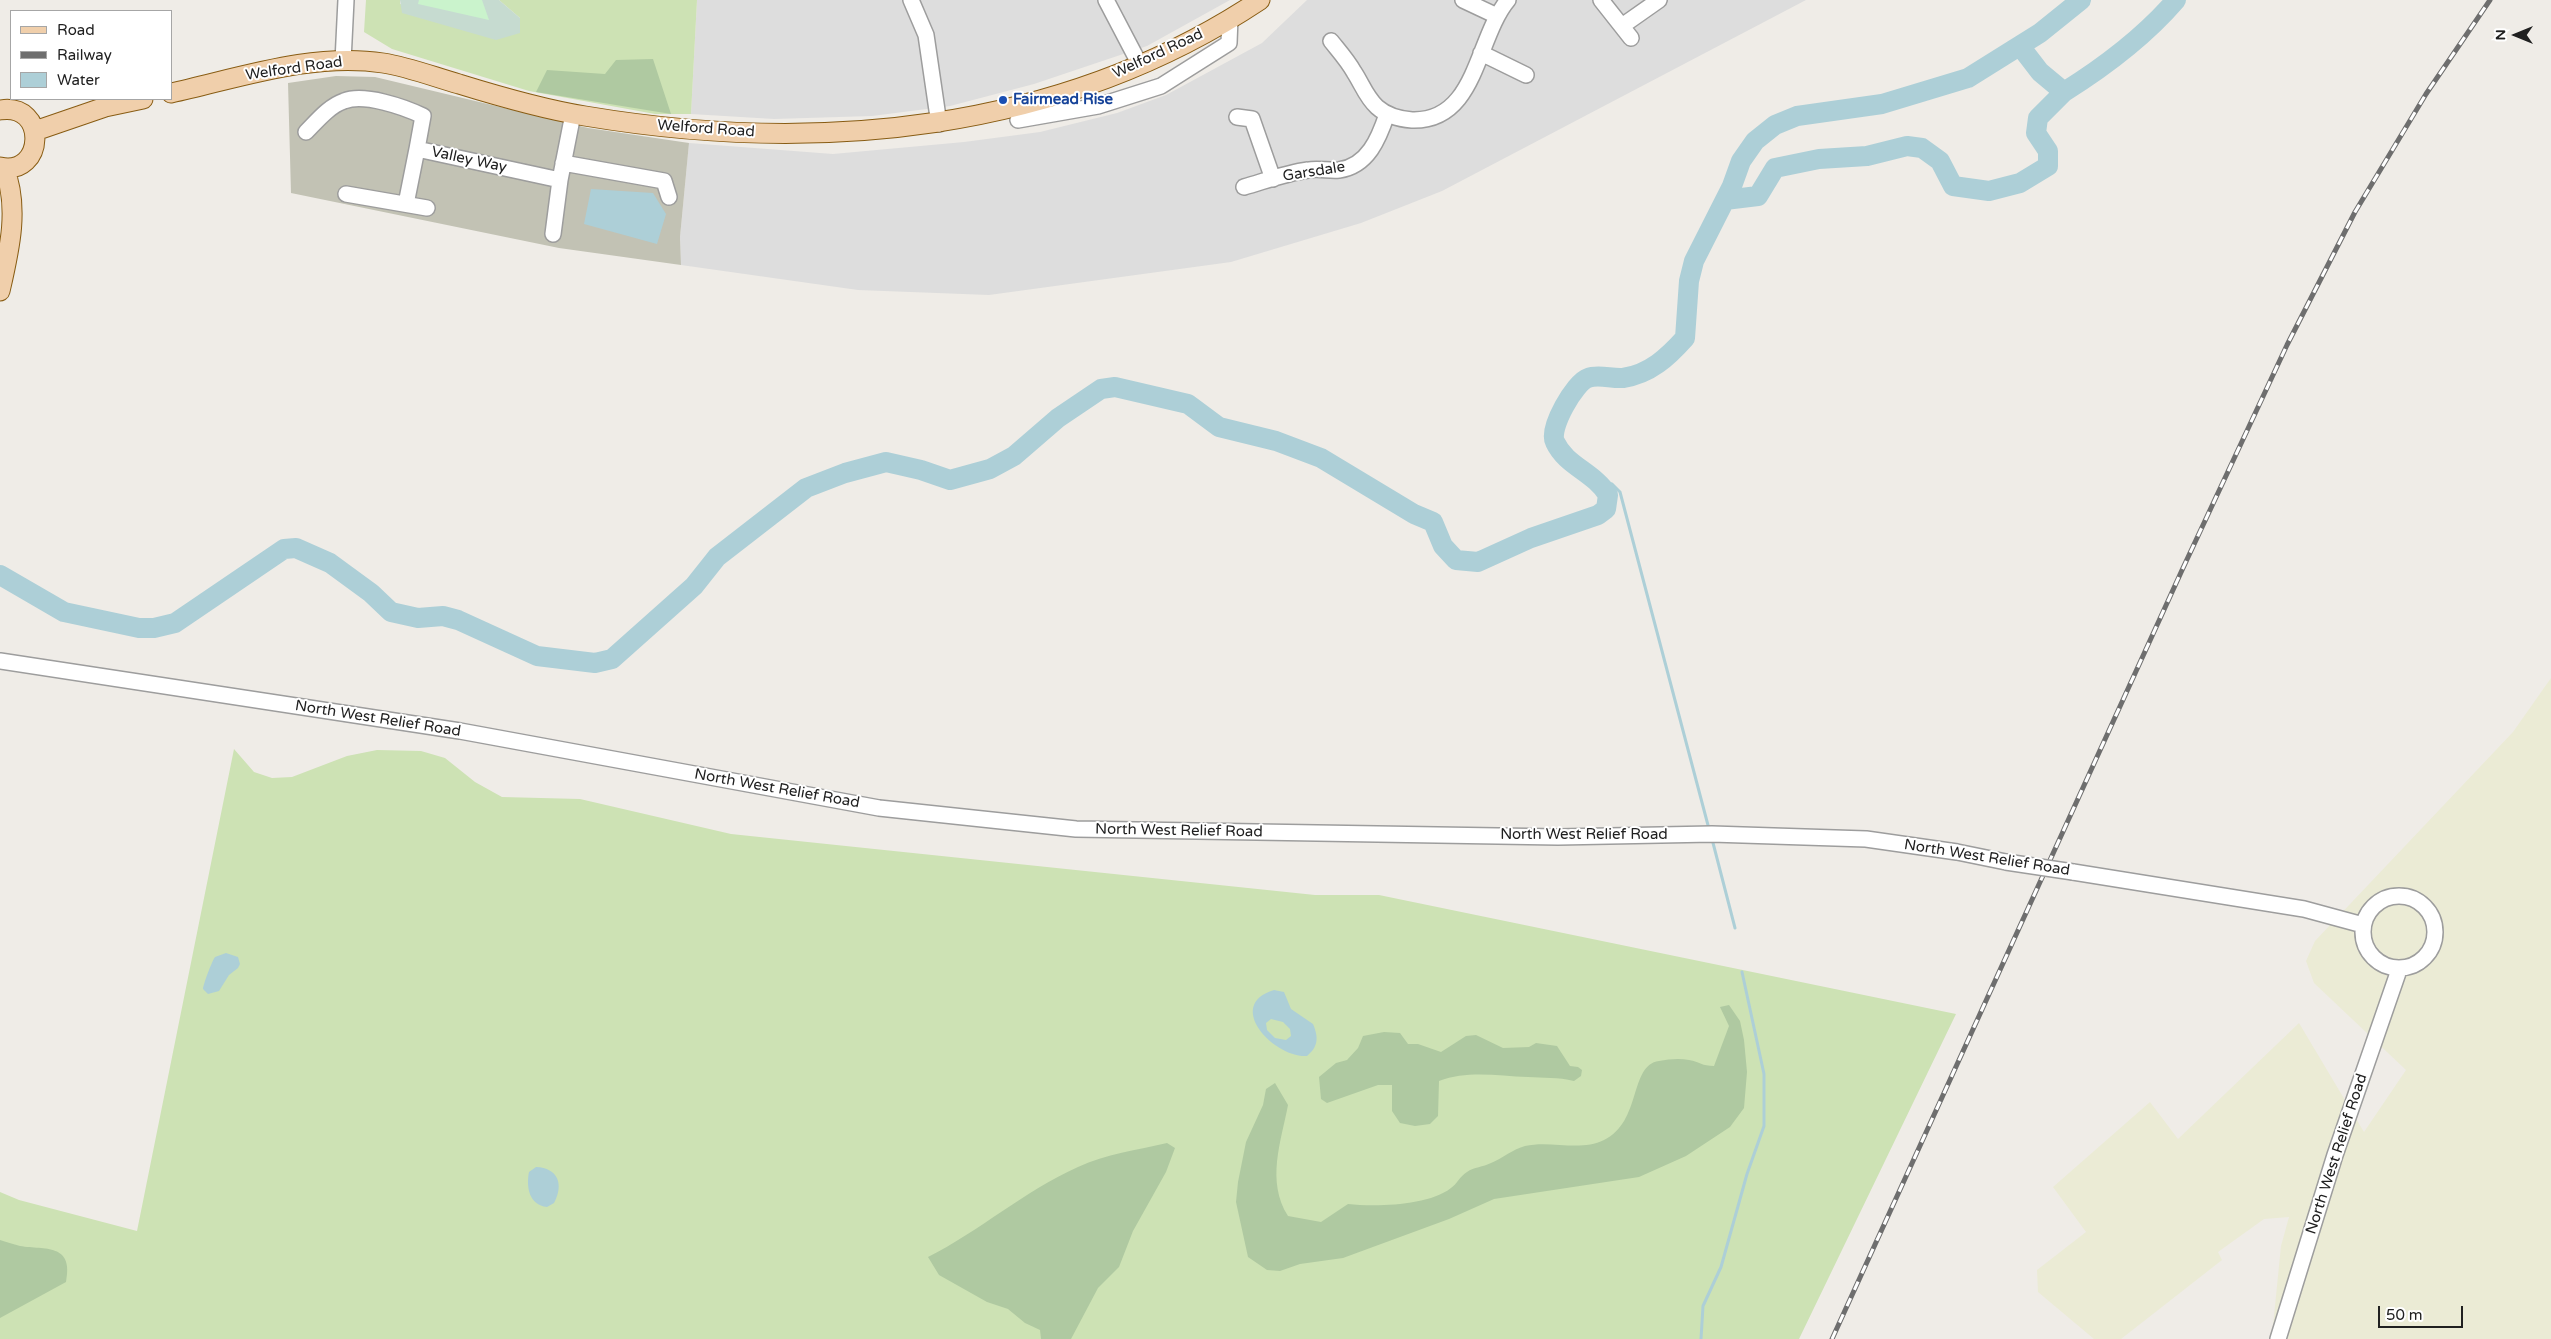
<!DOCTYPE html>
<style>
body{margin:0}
#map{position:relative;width:2551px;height:1339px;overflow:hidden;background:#efece7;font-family:"Varela Round",sans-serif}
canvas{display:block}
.legend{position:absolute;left:10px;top:10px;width:162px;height:90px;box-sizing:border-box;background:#fff;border:1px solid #a6a6a6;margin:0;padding:6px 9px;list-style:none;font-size:15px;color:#202020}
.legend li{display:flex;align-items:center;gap:10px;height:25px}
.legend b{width:25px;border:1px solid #a6a6a6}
.north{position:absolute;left:2491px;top:10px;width:50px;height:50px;-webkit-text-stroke:4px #fff;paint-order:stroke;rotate:270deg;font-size:14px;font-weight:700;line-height:20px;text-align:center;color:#202020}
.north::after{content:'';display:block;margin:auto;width:18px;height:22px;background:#202020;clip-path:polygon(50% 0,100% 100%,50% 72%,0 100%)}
.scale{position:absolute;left:2378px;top:1306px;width:85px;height:22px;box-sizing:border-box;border:2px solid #202020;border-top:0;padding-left:6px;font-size:15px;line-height:18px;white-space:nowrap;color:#202020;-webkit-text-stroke:4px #fff;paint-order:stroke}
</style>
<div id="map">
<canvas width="2551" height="1339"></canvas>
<ul class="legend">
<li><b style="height:6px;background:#f0cfab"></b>Road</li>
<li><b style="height:6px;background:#6e6e6e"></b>Railway</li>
<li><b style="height:14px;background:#adcfd7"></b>Water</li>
</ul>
<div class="north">N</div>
<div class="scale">50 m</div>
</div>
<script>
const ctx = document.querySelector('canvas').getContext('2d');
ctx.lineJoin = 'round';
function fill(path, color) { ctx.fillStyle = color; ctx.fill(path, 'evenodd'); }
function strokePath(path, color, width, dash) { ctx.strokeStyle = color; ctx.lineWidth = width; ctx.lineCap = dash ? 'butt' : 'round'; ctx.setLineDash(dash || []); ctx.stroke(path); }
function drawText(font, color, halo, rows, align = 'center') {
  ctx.font = font + ' "Varela Round",sans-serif'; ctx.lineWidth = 4; ctx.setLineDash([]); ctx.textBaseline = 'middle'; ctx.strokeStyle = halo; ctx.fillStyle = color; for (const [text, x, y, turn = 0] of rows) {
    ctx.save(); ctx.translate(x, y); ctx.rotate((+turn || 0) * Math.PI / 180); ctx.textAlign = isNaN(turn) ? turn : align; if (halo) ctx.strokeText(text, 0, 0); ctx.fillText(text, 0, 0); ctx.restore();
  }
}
fill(new Path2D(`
 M697 0H1230L1147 46 1034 84 950 106 872 116 774 119 691 114Z
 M1307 0H1806L1442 191 1361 223 1231 262 989 295 858 290 681 265 680 237 689 143 833 154 964 142 1040 132 1117 113 1166 95 1262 43Z`), '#ddd');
fill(new Path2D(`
 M336 76 375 77 588 128 689 143 680 237 681 265 559 248 291 193 288 83Z`), '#c2c2b4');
fill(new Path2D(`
 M2551 678V1339H2269L2273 1326 2281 1246 2289 1217 2264 1219 2218 1252 2222 1260 2121 1339H2094L2038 1292 2037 1270 2086 1232 2053 1187 2150 1102 2178 1139 2299 1023 2364 1132 2406 1070 2314 983 2306 961 2315 941 2513 732Z`), '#ebebd5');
fill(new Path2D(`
 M366 0H400V4L520 18 499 0H697L691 114H655L529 91 392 49 364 32Z
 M234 749 254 772 272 778 292 777 347 756 377 750 421 751 445 758 475 782 502 797 580 799 731 834 1315 895H1379L1956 1014 1799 1339H0V1192L19 1200 137 1231Z`), '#cde2b4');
fill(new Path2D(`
 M653 59 671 114 536 92 547 70 605 74 616 60Z
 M1729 1005 1740 1021 1744 1040 1747 1072 1744 1108 1730 1127 1686 1156 1639 1177 1494 1199 1449 1219 1343 1258 1300 1264 1280 1271 1267 1270 1248 1257 1236 1202 1238 1182 1246 1142 1263 1105 1266 1089 1275 1083 1288 1105C1281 1142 1266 1181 1288 1216L1321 1222 1348 1204C1375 1207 1428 1206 1451 1188 1457 1184 1460 1176 1467 1172 1474 1167 1483 1167 1491 1163 1503 1158 1513 1149 1525 1146 1551 1140 1580 1152 1604 1140 1642 1122 1629 1065 1659 1061 1669 1059 1680 1058 1689 1060 1700 1062 1702 1066 1714 1066L1729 1026 1720 1007Z
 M1384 1032 1400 1033 1408 1044H1418L1441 1052 1466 1036 1476 1035 1503 1048 1529 1047 1536 1043 1557 1046 1570 1066 1578 1067 1582 1070 1581 1076 1574 1081C1558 1077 1543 1078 1528 1077 1498 1076 1468 1070 1439 1081L1438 1116 1430 1124 1415 1126 1400 1123 1392 1111V1085H1378L1327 1103 1321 1099 1319 1077 1336 1063 1347 1060 1358 1048 1363 1036Z
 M1167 1143 1175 1148 1166 1172 1133 1231 1119 1267 1098 1288 1071 1339H1041L1040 1330 1025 1323 1008 1309 987 1302 939 1275 928 1257C980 1231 1024 1191 1078 1167 1106 1154 1137 1150 1167 1143Z
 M0 1240C6 1242 13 1244 20 1246 45 1250 74 1243 66 1282L0 1318Z`), '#afc9a1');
fill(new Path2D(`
 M400 0H499L520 18V33L496 40 402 13Z`), '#c6dbd0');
fill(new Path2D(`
 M419 0H482L489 20 418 4Z`), '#caf3cc');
fill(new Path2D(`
 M591 189 653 193 666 214 657 244 584 224Z
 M226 953 238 957 240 964 238 968 229 975 219 991 208 994 203 989C203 985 212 961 215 957Z
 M1274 990 1284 992 1291 1009 1313 1024C1319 1038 1318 1047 1307 1056 1274 1058 1224 1005 1274 990ZM1271 1019 1283 1022 1290 1029 1291 1036 1286 1040 1275 1038 1267 1030 1266 1023Z
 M536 1167C558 1168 564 1184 554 1203L547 1207C529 1205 526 1187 529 1172Z`), '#adcfd7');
strokePath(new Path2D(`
 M1601 482 1612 484 1620 492 1709 829
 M1712 839 1735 928
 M1701 1339 1703 1306 1721 1267 1747 1174 1764 1126V1074L1742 972`), '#adcfd7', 3);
strokePath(new Path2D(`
 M2020 46 2040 72 2064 92C2104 67 2145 36 2176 0
 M1725 200 1758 196 1775 168 1819 159 1867 156 1907 146 1922 148 1940 161 1953 186 1989 191 2020 183 2048 166V151L2036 133 2038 118 2064 92
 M0 575 64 612 139 628H154L175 623 284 549 296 548 330 563 371 593 391 612 418 618 443 616 458 620 537 656 595 663 612 659 694 586 717 557 806 488 845 473 886 462 921 470 950 480 990 469 1014 456 1058 418 1101 389 1115 387 1188 404 1219 427 1276 441 1321 458 1414 514 1433 522 1443 546 1456 560 1478 562 1531 538 1598 515 1606 509 1608 495C1594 472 1566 466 1555 442 1548 429 1575 382 1588 378 1598 374 1612 379 1623 378 1650 374 1668 357 1685 338L1689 281 1694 261 1732 186 1741 161 1755 141 1775 125 1797 116 1882 104 1968 78 2040 33 2081 0`), '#adcfd7', 20);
const minor = new Path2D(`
 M911 0 926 35 939 124
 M1106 0 1140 65
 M1463 0 1497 16
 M1601 0 1631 38
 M1622 26 1659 0
 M1331 41C1339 51 1348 61 1354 72 1362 84 1366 97 1377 107 1386 115 1399 119 1412 120 1477 122 1476 38 1508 0
 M1481 53 1526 75
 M343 61 346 0
 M1237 117 1252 119 1273 179
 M1018 120 1098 106 1161 86 1229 43 1230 18
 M306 132C317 121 329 106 344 101 364 93 404 107 423 116L417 149 560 180 573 114
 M563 163 664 181 669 197
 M1244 187C1265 181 1286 173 1308 170 1318 168 1329 171 1339 170 1368 166 1379 138 1387 114
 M346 194 427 208
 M406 204 417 149
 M553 234 560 180
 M0 661 460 731 879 808 1076 829 1558 837 1712 834 1866 839 1957 852 2006 862
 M2073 872 2304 909 2363 925
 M2363 932a36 36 0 1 1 72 0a36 36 0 1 1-72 0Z
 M2278 1339 2335 1155 2399 970`);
const major = new Path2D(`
 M171 93C239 78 313 52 383 63 409 67 434 77 459 84 501 97 542 109 585 116 817 155 1060 133 1260 0
 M0 110C48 102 45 177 0 167
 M35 131 105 107 143 99
 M0 291C9 252 20 207 4 168`);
strokePath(minor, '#9d9d9d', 18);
strokePath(major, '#885c13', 21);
strokePath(minor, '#fff', 15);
strokePath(major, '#f0cfab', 19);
const rail = new Path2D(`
 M1832 1339 2183 568 2287 345 2355 212 2426 94 2490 0`);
strokePath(rail, '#6e6e6e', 5);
strokePath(rail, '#fff', 3, [9]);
const minorBridge = new Path2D(`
 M2006 862 2073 872`);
strokePath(minorBridge, '#9d9d9d', 18, []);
strokePath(minorBridge, '#fff', 15);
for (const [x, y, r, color] of [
 [1003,100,5,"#1a4fb4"]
]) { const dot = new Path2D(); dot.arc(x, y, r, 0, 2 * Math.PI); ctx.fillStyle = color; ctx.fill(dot); strokePath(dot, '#fff', 2); }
drawText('15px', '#202020', '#fff', [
 ["Welford Road",1158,54,-25],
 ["Welford Road",294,69,-8],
 ["Welford Road",706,129,4],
 ["Valley Way",469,160,12],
 ["Garsdale",1314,172,-9],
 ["North West Relief Road",378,719,9],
 ["North West Relief Road",777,789,10],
 ["North West Relief Road",1179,831,1],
 ["North West Relief Road",1584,835],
 ["North West Relief Road",1987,858,9],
 ["North West Relief Road",2337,1154,-72]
]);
drawText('bold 15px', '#164399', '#fff', [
 ["Fairmead Rise",1013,100]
], 'left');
</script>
